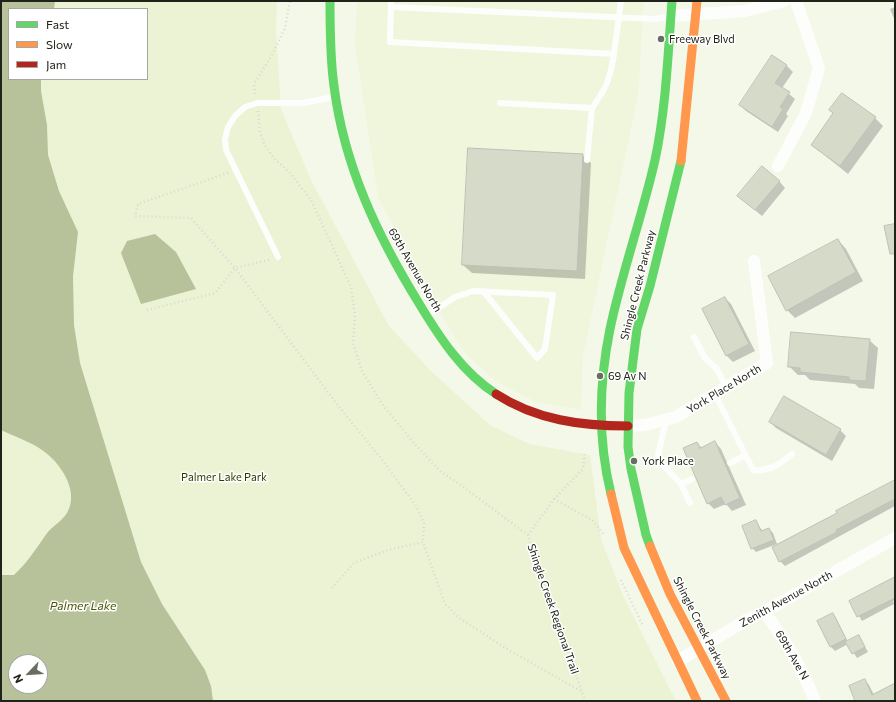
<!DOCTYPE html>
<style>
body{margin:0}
#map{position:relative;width:896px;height:702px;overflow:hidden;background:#f4f8e9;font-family:Commissioner,sans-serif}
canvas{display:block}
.frame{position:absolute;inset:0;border:2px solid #202319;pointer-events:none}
.legend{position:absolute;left:8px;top:8px;width:140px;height:72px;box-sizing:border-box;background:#fff;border:1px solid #a6a7a3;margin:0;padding:5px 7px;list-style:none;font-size:12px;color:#202319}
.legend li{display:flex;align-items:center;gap:8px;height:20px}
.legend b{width:20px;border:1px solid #a6a7a3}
.north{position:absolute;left:8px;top:654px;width:40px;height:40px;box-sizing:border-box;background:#fff;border:1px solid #a6a7a3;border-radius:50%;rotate:245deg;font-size:11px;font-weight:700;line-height:16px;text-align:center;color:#202319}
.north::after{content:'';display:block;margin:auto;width:14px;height:18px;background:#6a6e62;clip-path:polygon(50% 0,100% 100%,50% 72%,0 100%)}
</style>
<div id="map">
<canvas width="896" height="702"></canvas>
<div class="frame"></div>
<ul class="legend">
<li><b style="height:5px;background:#63d668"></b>Fast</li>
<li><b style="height:5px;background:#ff974d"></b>Slow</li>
<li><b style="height:5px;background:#b3261e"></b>Jam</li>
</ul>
<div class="north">N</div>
</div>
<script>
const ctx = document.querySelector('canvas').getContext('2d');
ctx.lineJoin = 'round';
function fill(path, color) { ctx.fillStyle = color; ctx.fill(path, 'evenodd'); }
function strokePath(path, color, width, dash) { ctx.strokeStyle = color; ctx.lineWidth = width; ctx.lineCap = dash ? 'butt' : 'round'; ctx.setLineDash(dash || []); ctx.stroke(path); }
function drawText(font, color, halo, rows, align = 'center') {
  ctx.font = font + ' Commissioner,sans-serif'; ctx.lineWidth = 3; ctx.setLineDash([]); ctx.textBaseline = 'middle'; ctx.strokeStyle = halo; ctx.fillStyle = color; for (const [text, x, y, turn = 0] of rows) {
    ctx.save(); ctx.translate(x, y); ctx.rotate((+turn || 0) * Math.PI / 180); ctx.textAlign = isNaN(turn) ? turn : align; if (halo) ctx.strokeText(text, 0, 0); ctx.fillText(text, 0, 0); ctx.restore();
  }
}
fill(new Path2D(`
 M357 1H644L638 96 583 355 581 410 534 401 495 381 464 352 427 291 378 197 355 45Z`), '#eff6dc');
fill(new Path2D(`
 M1 1H277L276 32 281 109 311 180 389 326 432 372 490 425 529 444 590 455 601 539 622 593 676 701H1ZM9 9H147V79H9ZM16 662H40V686H16Z`), '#ebf3d4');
fill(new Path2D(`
 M1 1H55L54 9H9V79H41V91L47 125 48 155 59 191 78 232 73 276 74 325 80 363 141 562 162 604 205 670 211 686 213 701H1V575H14C28 562 37 547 48 532 54 525 62 521 67 513 80 491 60 462 42 450 31 442 13 436 1 430ZM16 662H40V686H16Z
 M155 234 176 252 196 289 141 304 121 253 127 241Z`), '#b7c19a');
fill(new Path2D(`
 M895 7V21L890 9Z
 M786 65 793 72 782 88 795 99 786 114 788 116 778 132 746 111 740 105Z
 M875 118 883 126 848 174 812 145Z
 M582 155 591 163 585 279 472 273 463 265Z
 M779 181 785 188 762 216 745 202Z
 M838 240 846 249 863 281 795 318 787 310Z
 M725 298 731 304 755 351 733 362 727 356 703 309Z
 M869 340 878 348 874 389 859 388 855 384 810 380 805 375H798L789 366Z
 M770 422 840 430 846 436 832 461 776 428Z
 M715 442 721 449 746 505 732 511 726 504 714 509 708 503 697 443 702 448Z
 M895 481V506L785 566 780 561 839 513Z
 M756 521 763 532 769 529 773 533 777 544 756 552 752 548Z
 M895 577V600L893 601 894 604 862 621 850 601Z
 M832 614 836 618 848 642 859 636 868 652 857 658 848 644 835 651 831 647 818 621Z
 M865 680 869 685 874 695 895 684V701H857Z`), '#0003');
const building = new Path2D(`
 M772 55 787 65 775 83 790 92 780 107 783 109 772 127 739 105Z
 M842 93 876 117 840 166 811 145 833 113 829 110Z
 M468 148 583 154 577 271 462 265Z
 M762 166 780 181 755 210 737 196Z
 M895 224V254H890L884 226Z
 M838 239 856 272 786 311 768 276Z
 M725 297 749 344 726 356 702 309Z
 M791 332 870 339 866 381 849 380V377L800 372V368L788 367Z
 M784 396 841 429 826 455 769 422Z
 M715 441 740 498 725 505 721 497 707 504 683 448 697 442 700 448Z
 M895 480V499L836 530 837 532 779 562 772 547 837 513 836 511Z
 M756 520 761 531 769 528 774 540 751 549 742 526Z
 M895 577V598L857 617 849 601Z
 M833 613 846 639 830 647 817 621Z
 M859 635 865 647 852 654 845 642Z
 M865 679 872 695 895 683V701H855L849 686Z`);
fill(building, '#d6dac9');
strokePath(building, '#bec1b6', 1);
strokePath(new Path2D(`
 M255 94 254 84 272 55 285 28 290 1
 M258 111 260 132 265 146 274 158 289 172 311 200 351 287 355 315 353 343 362 371 382 404 414 443 441 472 458 483 528 535 585 701
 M228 173 138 204 135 216 191 218 235 268 336 403 383 461 416 506 424 523 423 542
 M147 310 215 293 235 268 269 260
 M554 499 592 520 605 536
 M528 535 554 499 580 472 583 469 585 452
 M621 580 643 626
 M332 588 354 563 388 550 423 542 445 604 458 617 510 651 581 691`), '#d7d9d4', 2.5, [1, 3]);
strokePath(new Path2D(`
 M391 1 390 42 614 54 621 1
 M391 7 655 19 670 16
 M500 103 592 108C607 87 610 79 614 54
 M587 160 592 108
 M278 257 226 150 225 139 228 127 235 116 245 107 257 103H303L334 97
 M428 315 455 297 473 291 553 295 545 349 537 358 484 292
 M694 337 705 358 717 369 726 388
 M715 394 753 470C769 472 780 464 792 454
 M666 420 658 455 659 461 681 484 690 503
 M730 463 744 456
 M681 484 692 479`), '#fdfefc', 6);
strokePath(new Path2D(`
 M671 16 745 11 784 1
 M778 166 806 113 819 68 796 1
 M628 426 645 425 676 417 767 363 754 261
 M764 612C786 640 802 668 815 701
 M678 661 750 618 764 612 895 538`), '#fdfefc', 12);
strokePath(new Path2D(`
 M330 1C330 29 330 58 334 86 344 166 378 237 420 305 440 338 462 372 496 394
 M611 494C598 441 599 383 610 329 622 272 642 217 655 160 666 109 668 53 672 1
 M650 546 646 535 631 469 628 447 629 393 637 329 650 286 681 161`), '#63d668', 9);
strokePath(new Path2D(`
 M681 161 697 1
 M611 494 624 548 697 701
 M650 546 670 594 726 701`), '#ff974d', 9);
strokePath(new Path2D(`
 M496 394C536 420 582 426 628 426`), '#b3261e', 9);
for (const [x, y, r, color] of [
 [661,39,4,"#6a6e62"],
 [600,376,4,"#6a6e62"],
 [634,461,4,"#6a6e62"]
]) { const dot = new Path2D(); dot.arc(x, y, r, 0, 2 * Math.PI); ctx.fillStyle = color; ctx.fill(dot); strokePath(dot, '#fff', 1.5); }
drawText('11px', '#202319', '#fff', [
 ["Freeway Blvd",669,39],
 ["69 Av N",608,376],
 ["York Place",642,461]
], 'left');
drawText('11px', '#202319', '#fff', [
 ["69th Avenue North",415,270,60],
 ["Shingle Creek Parkway",638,285,-76],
 ["York Place North",724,389,-31],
 ["Zenith Avenue North",786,599,-29],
 ["Shingle Creek Regional Trail",553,609,71],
 ["Shingle Creek Parkway",702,628,63],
 ["69th Ave N",792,655,60]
]);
drawText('11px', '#323b00', '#fff', [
 ["Palmer Lake Park",224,477]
]);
drawText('italic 12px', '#495605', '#fff', [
 ["Palmer Lake",83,606]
]);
</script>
